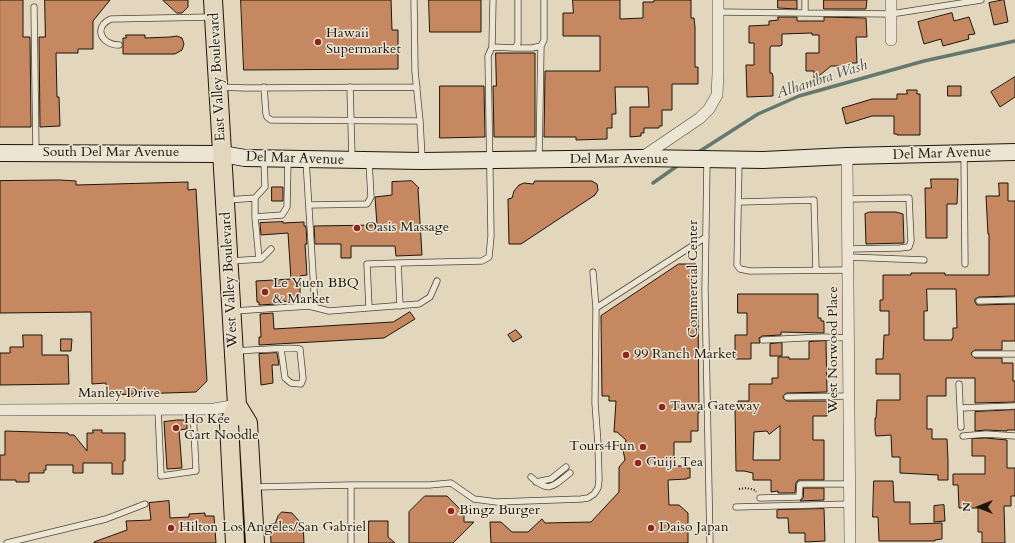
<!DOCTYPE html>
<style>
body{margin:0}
#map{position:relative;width:1015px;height:543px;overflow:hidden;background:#e2d7bd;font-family:Cardo,serif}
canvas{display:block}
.north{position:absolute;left:959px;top:487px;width:40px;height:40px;-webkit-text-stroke:3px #ece5d4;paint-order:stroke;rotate:270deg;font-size:11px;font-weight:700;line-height:16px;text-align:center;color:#1e150d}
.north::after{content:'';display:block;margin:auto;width:14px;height:18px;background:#1e150d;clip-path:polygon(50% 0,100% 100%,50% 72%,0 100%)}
</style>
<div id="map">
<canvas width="1015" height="543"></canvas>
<div class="north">N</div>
</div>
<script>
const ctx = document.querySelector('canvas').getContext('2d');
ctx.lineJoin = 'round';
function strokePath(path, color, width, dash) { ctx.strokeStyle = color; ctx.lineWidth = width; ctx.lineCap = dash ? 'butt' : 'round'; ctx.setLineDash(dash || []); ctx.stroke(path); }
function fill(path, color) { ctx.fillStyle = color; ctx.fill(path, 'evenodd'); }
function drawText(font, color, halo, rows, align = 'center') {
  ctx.font = font + ' Cardo,serif'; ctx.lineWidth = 3; ctx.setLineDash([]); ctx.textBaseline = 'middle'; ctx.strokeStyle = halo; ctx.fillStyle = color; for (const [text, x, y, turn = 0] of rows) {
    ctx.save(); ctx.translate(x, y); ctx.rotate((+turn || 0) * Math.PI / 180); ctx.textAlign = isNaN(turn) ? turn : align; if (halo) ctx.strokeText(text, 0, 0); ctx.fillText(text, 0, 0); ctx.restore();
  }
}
strokePath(new Path2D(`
 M697 153 758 114 799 96 924 61 1015 41
 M653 183 680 164`), '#65786f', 3.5);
const building = new Path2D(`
 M0 0H23V37H30L31 127H0Z
 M45 0H110L93 21V49H78V53H56L57 97H59L60 126 40 127 39 37H45Z
 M163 0H188V7L182 13H177Z
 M241 0H391L392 30H398V69L244 70Z
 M429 0H481V32H430Z
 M573 0H620V19L643 18V2H654V0H691V18H694L695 27V67H698V84H672V110H662V126H659V128H644V133H641V136L630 137V107H649L648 87H615L616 114H612V128H607V139L576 140V137H544L545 71H600V36H563V13H573Z
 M778 0H797V9L778 8Z
 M824 0H867L866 9H824Z
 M1004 0 1008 22 994 25 989 3Z
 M952 13 954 21 969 17 975 34 968 35 969 39 943 46 941 39 924 44 918 22Z
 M778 17H797V21H824V17L866 18 867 37H856L857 63H849L847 64V66H831L814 80V71H806V53H819V35H812V33L782 34V45L780 46H771L770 48V73H772L773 76V96L747 97 746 65H754V43H749V26L769 25V21L778 20Z
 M126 35H145V38L170 37 177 36 182 38 184 44 182 50 175 54H123V38H126Z
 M496 53H535V137H494L493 86H496Z
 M1015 77V97L1000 107 991 92Z
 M440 86H484L485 137 440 138Z
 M948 86H961V96H948Z
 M907 90H917V94H920V135H897V134H894V116H872L846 124 842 108 872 99H897V94H907Z
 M931 179H958L957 204H947V238H926L925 188H931Z
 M60 180 76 181V185L188 182V190L196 189 207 381 196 392 107 395 106 383 92 384 91 312 0 313V181Z
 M412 181 419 188 418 189 422 255 396 256 395 246H351V258H341V244H315L314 226 377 225 375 197 392 195V182Z
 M535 181H592L597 184 598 190 595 195 521 244H509L508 199 512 198 514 191 519 185 524 183 533 184Z
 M999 183H1008V201H1015V296L979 297 975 299V302L977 305H979L1015 304V341H1002V350H975L972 352 971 354 975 358H1002V363H1013V381H1015V402L975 403V378H946V396H927V429H932V439H947L948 460V480H938V475L900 473V457H892L891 435 876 436 875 430V418H876L877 400H900V374H876V359H883L884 335H889V311H880V300H883V275H911V273H945V275H989V234H988L986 196H999ZM927 289H956L957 328H953V338H952V340H924V311H927Z
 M272 187H283V201H272Z
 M870 212H896L903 214 904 243 866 244 865 214Z
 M283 222V223L304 222V226H306L307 244H305L307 275 300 276V300L287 302 283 301 276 304 259 305V302H257L256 281 291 279 288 233 261 235 260 223Z
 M679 264H696L697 311H698L699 413H698V431H691V442H674V466H687V468H690V478H687V479L668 480 669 505H679L688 513V543H491L490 522H501L512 532H528L542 519 545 523 591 522 619 492V467L625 460 623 450 626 440 617 432H614L616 401H609V396H602L601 316Z
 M738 294H818V318H821V321H824V333L781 332V335L762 336 759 338 760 343H751V359H735V335H747V313H738Z
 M410 312 415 319 384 338 259 345V337H261L260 314 273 313 274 329 393 322Z
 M516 330 522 337 513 342 508 335Z
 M23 335H42V355H68L69 384 0 385V353H10V347H23Z
 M61 339H72L71 351H61Z
 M826 341 827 392 787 393 785 394 783 397 784 399 787 401H827V416H813V440H824V480H798L796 483 795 493H778V491L771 492V480H753V473L744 471H736L735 406H738V401H749V384H772V378H778V357H789V359H809V342ZM780 426V460H753L754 432 767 431 769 434Z
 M782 343V356H770V344Z
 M277 353 279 365H272L273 383 261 385 259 354Z
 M1015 410V430H1007V431L986 430 975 431V412Z
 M177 420H187V429L179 430 182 468 167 469 164 422Z
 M93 430H102V433H125V461H123V474H112V463H83V473H73V465H46V470H44V473H29V482H16V480H0V455H5V431L68 433 69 435H74L87 451V433H93Z
 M986 438 1007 440V468H1015V496H1011V506H1004L1005 543H982V532H978V508H959L958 485H953V474H985V456H972V439Z
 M874 481H893L894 502H910V524L942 523V539L935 540V541H879L878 517H873Z
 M804 488H824V500L800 501 803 498Z
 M425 496H447L464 513V522H474L453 543H409V512Z
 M169 501 170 518 189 517V514L205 513V516H214L216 543H94V542L127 530 126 521 151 520 149 503Z
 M944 505 945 521 934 522V506Z
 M824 509 825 541 805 542V533H789L788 518H777V510Z
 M282 512 292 513 300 522H303L304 543H271L270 524H275L278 516Z
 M369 521H388V537L395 543H369Z`);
fill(building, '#c58861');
strokePath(building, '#1e150d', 1);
const service = new Path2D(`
 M414 0 415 71 420 121 422 159
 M805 0V13
 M34 7 36 153
 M718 12 891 14 981 0
 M119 45C101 45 93 27 111 19L212 17
 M492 47 515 48 518 43V0
 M515 48H532L541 46 544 40V0
 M220 87 245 88 417 87
 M264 87 266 114 267 117 271 120 420 121
 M350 87 352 158
 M964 154 965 264
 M539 158 541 46
 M306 160 315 307
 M707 161 705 290 710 543
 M739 161 737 265 740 269 750 271 848 270
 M255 198V217L282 215 287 207 288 159
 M847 199 909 198 911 241 909 247 900 248 848 249
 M227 200 255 198 265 187 264 160
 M739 202 814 200 816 270
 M309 205 367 204 371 197 369 162
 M255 217 259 259
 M848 257 924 260
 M231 261 261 259 271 249
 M398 263 482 261 489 257 491 236 488 56 492 47 493 0
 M979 301 1015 300
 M369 308 367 264 398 263 400 306
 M596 308 706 237
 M234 311 309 306 329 311 419 304 430 297 437 281
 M763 340 823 337 849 338
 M236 351C248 351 291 346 300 349L303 379 301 384 291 383 285 378 281 349
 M975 354H1015
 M959 384 961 427
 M787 397 849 396
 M960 408 1015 406
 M158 409 161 476 196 471 193 409
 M963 436 986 434 1015 436
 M531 477C549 494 553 486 570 473
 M536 482 551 479 566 467
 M351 485H429L451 483 474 499 497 502 581 499 588 498 594 494 598 488 599 480 598 444 595 403 596 308 593 272
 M254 487 351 485V543
 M760 498 799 497 800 484H850
 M736 507 850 504
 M7 543 106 519 145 504`);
const minor = new Path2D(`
 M891 0V40
 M847 156 850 543
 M641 158 700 118 709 109 717 95 718 73V0
 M0 410 214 409 237 405`);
const secondary = new Path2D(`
 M0 153 222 154 245 158 422 161 641 158 763 160 847 156 1015 152`);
const primary = new Path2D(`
 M213 0 237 405 229 424 235 543
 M237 405 248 423 255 543`);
strokePath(service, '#4f4639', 7);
strokePath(minor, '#4f4639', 12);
strokePath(secondary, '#1e150d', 18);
strokePath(primary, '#1e150d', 20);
strokePath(new Path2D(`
 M739 489 746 488 755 490 756 492`), '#1e150d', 2, [1, 2]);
strokePath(service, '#ece5d4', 5.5);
strokePath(minor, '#ece5d4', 11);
strokePath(secondary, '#ece5d4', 16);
strokePath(primary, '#e2d7bd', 18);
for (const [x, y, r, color] of [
 [318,42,4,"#8f2418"],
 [357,228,4,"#8f2418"],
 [265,292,4,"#8f2418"],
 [626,355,4,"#8f2418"],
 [662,407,4,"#8f2418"],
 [176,428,4,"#8f2418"],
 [643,447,4,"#8f2418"],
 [638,463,4,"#8f2418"],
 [451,511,4,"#8f2418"],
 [171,528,4,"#8f2418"],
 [651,528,4,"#8f2418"]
]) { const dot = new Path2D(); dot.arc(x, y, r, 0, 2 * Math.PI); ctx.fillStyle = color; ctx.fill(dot); strokePath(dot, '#ece5d4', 1.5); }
drawText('14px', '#1e150d', '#ece5d4', [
 ["Hawaii",326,34],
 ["Supermarket",326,50],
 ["Oasis Massage",365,228],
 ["Le Yuen BBQ",273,284],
 ["& Market",273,300],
 ["99 Ranch Market",634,355],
 ["Tawa Gateway",670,407],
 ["Ho Kee",184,420],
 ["Cart Noodle",184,436],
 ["Tours4Fun",635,447,"right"],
 ["Guiji Tea",646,463],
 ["Bingz Burger",459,511],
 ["Hilton Los Angeles/San Gabriel",179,528],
 ["Daiso Japan",659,528]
], 'left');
drawText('14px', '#1e150d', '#ece5d4', [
 ["East Valley Boulevard",218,77,-93],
 ["South Del Mar Avenue",111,153],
 ["Del Mar Avenue",942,154,-2],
 ["Del Mar Avenue",295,159,2],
 ["Del Mar Avenue",619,160],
 ["Commercial Center",694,279,-90],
 ["West Valley Boulevard",230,280,-93],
 ["West Norwood Place",834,350,-90],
 ["Manley Drive",119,394]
]);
drawText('italic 15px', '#484f46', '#ece5d4', [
 ["Alhambra Wash",822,80,-18]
]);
</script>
